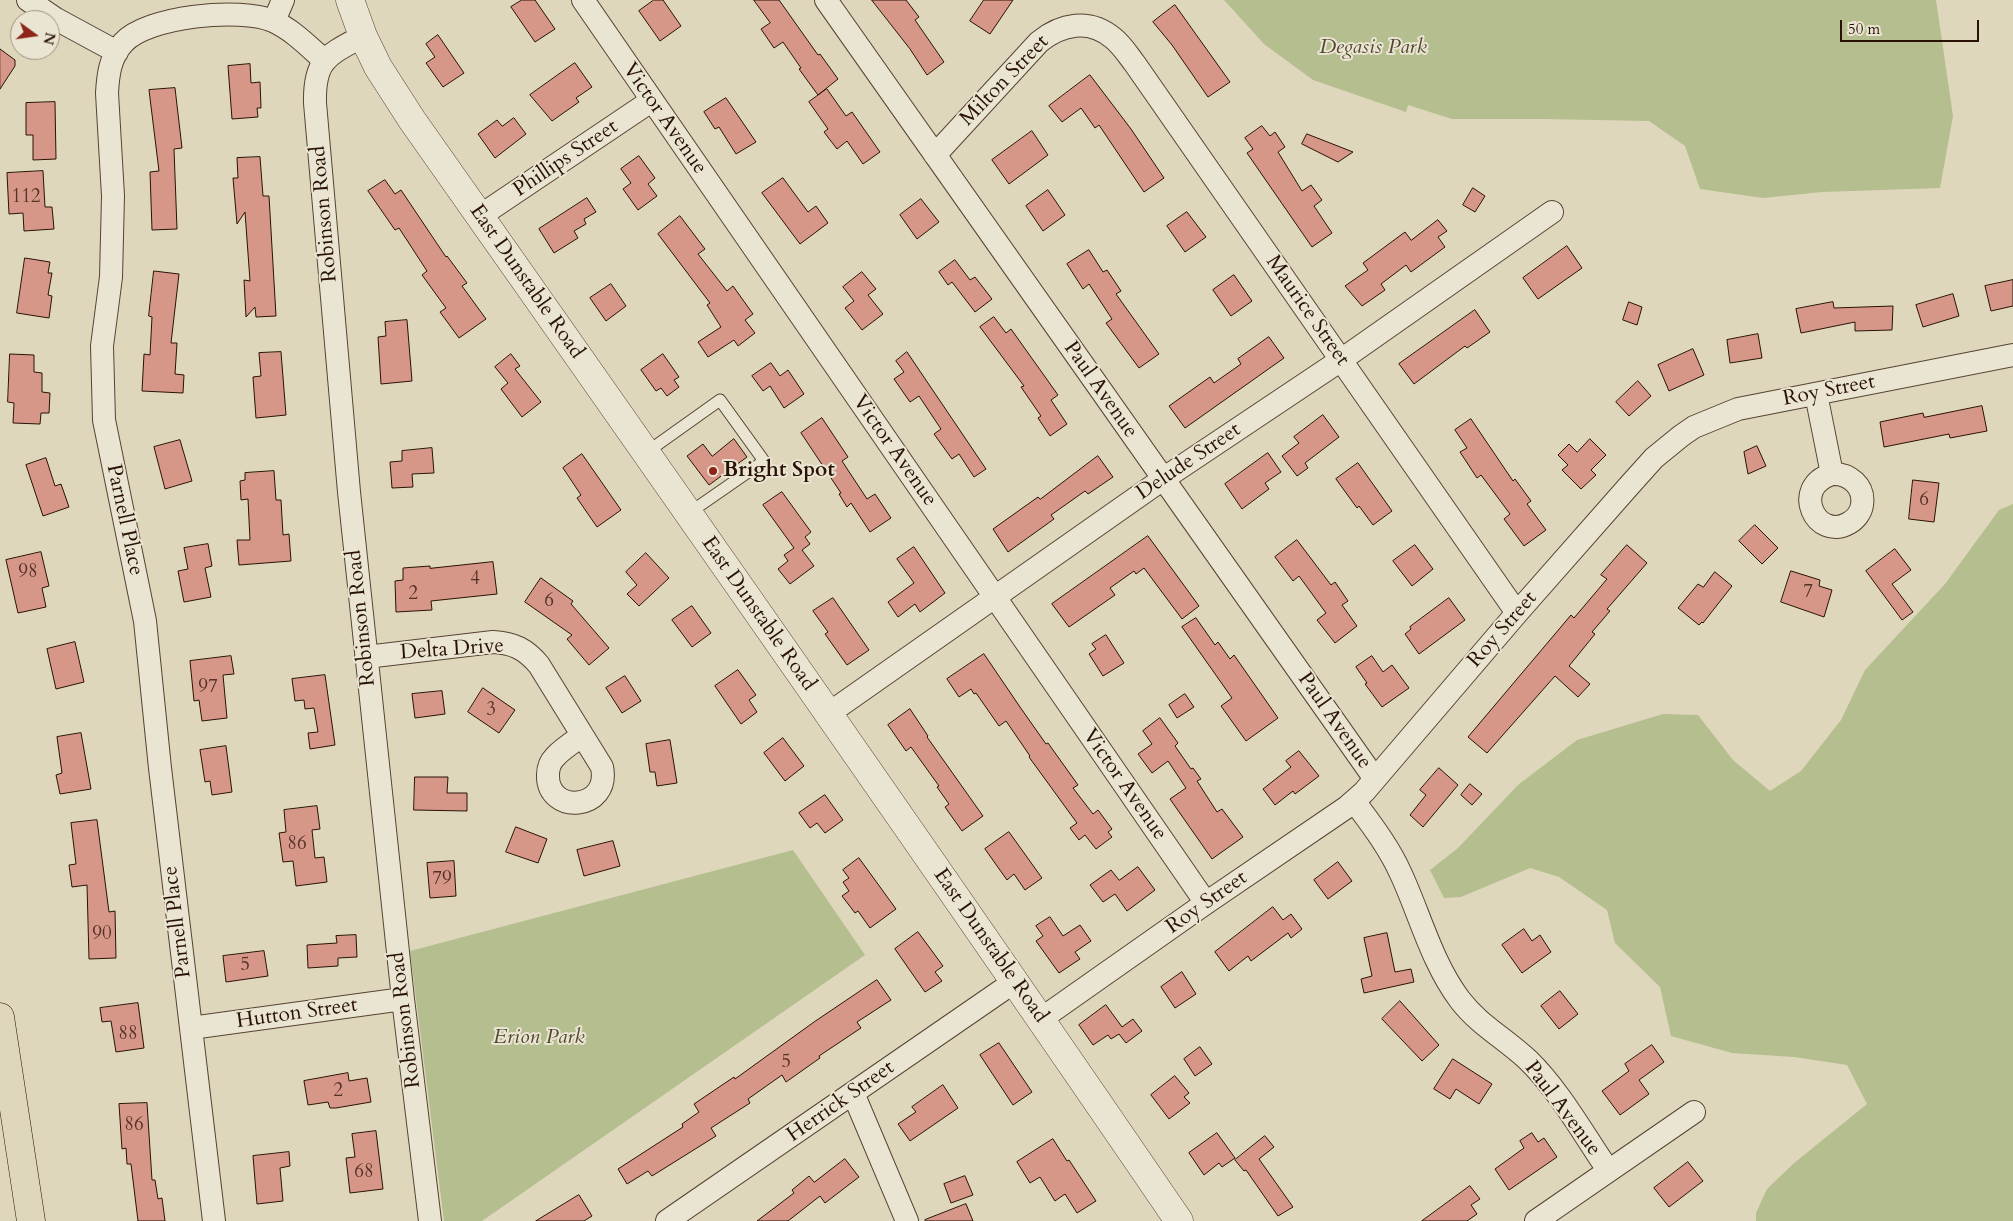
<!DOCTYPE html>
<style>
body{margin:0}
#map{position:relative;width:2013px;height:1221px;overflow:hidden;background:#dfd7bb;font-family:Cardo,serif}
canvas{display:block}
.north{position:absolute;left:10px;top:10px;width:50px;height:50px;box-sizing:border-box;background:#eae5d3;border:1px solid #9d9181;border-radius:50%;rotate:104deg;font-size:14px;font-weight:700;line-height:20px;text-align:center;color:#291205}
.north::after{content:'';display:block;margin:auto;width:18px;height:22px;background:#8f2418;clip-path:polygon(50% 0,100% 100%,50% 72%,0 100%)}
.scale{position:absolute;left:1840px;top:20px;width:139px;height:22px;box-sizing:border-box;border:2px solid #291205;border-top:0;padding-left:6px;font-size:15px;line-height:18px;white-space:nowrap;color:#291205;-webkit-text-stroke:4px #eae5d3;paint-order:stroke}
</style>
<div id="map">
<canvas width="2013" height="1221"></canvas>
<div class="north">N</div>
<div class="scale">50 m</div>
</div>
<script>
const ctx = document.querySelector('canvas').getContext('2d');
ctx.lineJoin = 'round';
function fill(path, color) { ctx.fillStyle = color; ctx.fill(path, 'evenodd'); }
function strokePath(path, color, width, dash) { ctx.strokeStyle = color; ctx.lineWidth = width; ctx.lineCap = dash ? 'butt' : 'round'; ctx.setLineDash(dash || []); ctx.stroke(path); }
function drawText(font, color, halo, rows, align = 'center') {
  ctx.font = font + ' Cardo,serif'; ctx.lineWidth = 4; ctx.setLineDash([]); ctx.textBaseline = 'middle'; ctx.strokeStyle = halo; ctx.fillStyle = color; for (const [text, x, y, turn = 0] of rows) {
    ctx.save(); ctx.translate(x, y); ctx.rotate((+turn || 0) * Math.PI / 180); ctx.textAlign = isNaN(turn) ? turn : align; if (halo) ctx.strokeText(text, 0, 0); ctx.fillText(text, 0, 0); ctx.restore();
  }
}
fill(new Path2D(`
 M1224 0H1936L1953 116 1940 188 1822 192 1763 198 1700 189 1685 146 1649 121 1543 119H1452L1408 105 1406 112 1313 80 1264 44Z
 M2013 504V1221H1756V1213L1767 1189 1793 1164 1867 1104 1847 1065 1794 1057 1732 1053 1671 1036 1660 987 1615 943 1607 910 1559 877 1530 868 1461 897 1444 898 1430 870 1458 848 1518 785 1577 740 1663 714 1698 715 1733 760 1770 791 1801 771 1841 720 1865 670 1945 584 1999 510Z
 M793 850 865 955 482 1221H444L410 951Z`), '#b4be8e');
const building = new Path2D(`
 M522 0H535L555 29 535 42 511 7Z
 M654 0H663L681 26 660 41 639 11Z
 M754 0H779L818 55 820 54 838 79 818 95 799 69 801 68 783 42 774 48 761 29 770 23Z
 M872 0H906L919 17 915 20 944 62 927 75 910 49Z
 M984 0H1013L990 34 970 21Z
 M1175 5 1230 82 1208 97 1172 45 1153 22Z
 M438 35 464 73 443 87 426 63 435 57 426 44Z
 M0 49 15 60V66L0 89Z
 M575 63 592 87 576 98 579 102 552 121 530 95Z
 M250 64 251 83 260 82 261 108H257L258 117 232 119 228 66Z
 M1090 75 1131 129 1164 178 1144 192 1099 125 1095 128 1081 108 1062 122 1049 106Z
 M175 88 182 148 174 149 177 229 152 230 150 172 159 171 149 90Z
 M827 89 846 116 852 112 880 152 863 164 847 141 837 149 824 132 828 129 809 102Z
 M726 98 756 142 736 154 719 127 715 129 704 112Z
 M55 102 56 159 33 160V135H26V103Z
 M514 118 526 134 495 158 478 134 497 120 502 126Z
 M1262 126 1270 136 1275 132 1285 147 1278 152 1302 191 1311 185 1322 200 1314 206 1332 233 1312 247 1247 153 1253 149 1245 138Z
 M1032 131 1048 155 1009 184 992 160Z
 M1307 134 1353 152 1338 162 1302 144Z
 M639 156 655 178 648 184 657 196 638 210 623 189 631 183 621 169Z
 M260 157 263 196H269L276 316 256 317 255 307 246 317 244 280 250 281 245 212 237 224 233 178H238L237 158Z
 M43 171 45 207H52L54 229 24 231 23 213 9 214 7 173Z
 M783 178 808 212 816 206 828 223 800 244 762 193Z
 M385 180 395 194 401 190 446 257 447 256 467 283 462 286 486 319 459 338 440 312 446 308 422 275 427 271 399 228 395 230 368 191Z
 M1473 188 1485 196 1475 212 1463 205Z
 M1048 190 1065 215 1043 231 1026 206Z
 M587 198 596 212 584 219 586 224 574 231 578 238 554 253 539 229Z
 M921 199 939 222 917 239 900 215Z
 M1187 212 1206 237 1185 252 1167 226Z
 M680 216 705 249 698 254 727 291 733 286 753 314 745 320 755 333 738 346 734 340 708 357 698 342 721 327 707 305 710 303 658 234Z
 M1438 220 1447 231 1438 237 1445 247 1411 272 1406 265 1381 284 1385 290 1362 306 1345 286 1368 270 1363 263 1405 232 1411 240Z
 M1567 246 1582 268 1538 299 1523 278Z
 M1089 250 1103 272 1107 270 1121 291 1116 294 1159 354 1139 368 1106 323 1112 319 1089 284 1083 289 1067 264Z
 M25 258 50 262 48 273H52L48 295 52 296 49 318 17 313Z
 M955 260 970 280 975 277 992 299 975 312 952 282 948 285 939 272Z
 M154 271 179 274 171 343H177L175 374 184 375 183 393 142 391 144 354 150 355 152 317 149 316Z
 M862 272 876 289 868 295 883 314 862 330 845 308 854 301 843 287Z
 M1234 275 1252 301 1231 316 1213 290Z
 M2013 280V306L1991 311 1985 286Z
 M611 284 626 306 606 321 590 298Z
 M1953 294 1959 316 1923 327 1916 305Z
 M1629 302 1642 307 1637 325 1623 320Z
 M1833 302 1834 308 1893 306 1892 330 1855 331V322L1801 333 1796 309Z
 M1475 310 1490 332 1467 348 1465 346 1414 384 1399 364Z
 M994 317 1006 333 1011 329 1058 395 1051 400 1067 424 1050 436 1038 418 1041 416 1021 387 1024 386 980 327Z
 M407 320 412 381 381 384 378 337 386 336 385 322Z
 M1758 334 1762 358 1730 363 1727 340Z
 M1269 337 1284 358 1185 428 1169 406 1210 377 1214 383 1241 364 1238 359Z
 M1693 349 1704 375 1669 391 1658 365Z
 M281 352 286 415 256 418 253 377 261 376 259 353Z
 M907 352 986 469 974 477 959 454 952 459 934 434 941 429 919 396 910 402 894 379 904 372 896 361Z
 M10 354 34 355V372L42 373V392L50 393 49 413H41L40 424 13 423 14 403 8 402Z
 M511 354 520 366 515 369 541 402 522 417 501 389 508 383 495 367Z
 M663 354 679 377 674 380 679 387 667 396 661 388 656 391 641 370Z
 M771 363 780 376 788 370 804 394 784 408 770 386 763 391 752 376Z
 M1638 381 1651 396 1629 416 1616 402Z
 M1982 406 1987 431 1950 438 1949 434 1884 447 1880 422 1923 413 1924 417Z
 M1323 415 1339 437 1305 463 1308 468 1297 476 1282 456 1299 443 1294 437Z
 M822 418 848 457 842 461 867 499 875 494 891 518 870 532 851 503 847 507 839 494 841 493 801 433Z
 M1471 419 1513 481 1515 479 1531 501 1527 504 1546 530 1524 546 1504 519 1510 514 1481 475 1477 478 1460 452 1467 448 1455 430Z
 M734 439 747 457 709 485 687 456 703 444 712 456Z
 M1590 439 1606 455 1591 470 1596 475 1581 489 1562 470 1568 465 1558 455 1569 444 1577 452Z
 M180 440 192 481 165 489 154 447Z
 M1757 446 1766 466 1748 474 1744 452Z
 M432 448 434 473 412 474 413 487 392 488 390 462 402 461V451Z
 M1268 453 1281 472 1265 483 1269 489 1242 509 1225 484Z
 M582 454 621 510 597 527 577 498 581 495 563 468Z
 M1098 456 1113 477 1088 494 1085 491 1051 515 1054 519 1008 552 993 529 1038 497 1040 499Z
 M46 458 55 486 61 484 69 507 43 516 26 465Z
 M1358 463 1392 511 1373 525 1359 506 1357 508 1336 479Z
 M274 471 276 500H281L283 535 289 534 291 561 239 565 237 540H250L248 499 241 500 240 481 245 480V473Z
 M1913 480 1939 483 1934 522 1909 519Z
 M782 492 811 532 805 537 810 544 802 550 814 566 790 584 778 569 788 561 784 555 794 548 763 505Z
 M1755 525 1778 548 1762 564 1739 541Z
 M1148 536 1199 606 1182 619 1144 568 1136 574 1134 571 1110 588 1115 595 1069 627 1052 604Z
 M1297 540 1331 585 1335 582 1348 601 1342 605 1357 626 1335 643 1317 620 1326 613 1299 576 1293 581 1275 557Z
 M208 544 212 566 205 568 211 597 184 602 178 571 188 569 184 548Z
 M1415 545 1433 569 1412 586 1393 561Z
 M1627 545 1647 563 1607 609 1610 611 1592 632 1595 634 1569 666 1590 684 1578 697 1555 676 1487 753 1468 737 1571 615 1574 618 1607 579 1601 575Z
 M914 547 945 593 920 612 915 604 898 617 888 602 914 583 897 559Z
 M1895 549 1911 570 1892 584 1913 612 1902 620 1866 571Z
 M41 552 49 586 42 588 46 607 18 613 6 560Z
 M646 553 669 578 639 606 627 594 637 585 626 572Z
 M493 562 497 594 431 601 432 610 396 612 395 581 403 580V568L430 566V568Z
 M1791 571 1820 580 1819 586 1832 590 1824 617 1781 602Z
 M1715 572 1732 586 1703 623 1702 622 1699 625 1678 608 1698 584 1703 587Z
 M541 578 573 601 571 604 609 648 589 665 567 639 572 635 525 602Z
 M833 598 869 650 847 665 825 634 828 632 813 611Z
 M1449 598 1465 620 1419 654 1405 634 1411 629 1410 627Z
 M692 606 711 633 692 647 672 620Z
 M1196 618 1215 645 1218 642 1230 659 1234 655 1278 718 1246 741 1221 706 1232 698 1182 627Z
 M1106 635 1124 663 1103 676 1089 654 1096 649 1092 644Z
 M75 642 84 682 56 689 47 649Z
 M984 654 1020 707 1046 744 1048 743 1078 785 1073 788 1093 814 1098 810 1112 829 1108 832 1112 837 1096 849 1085 835 1079 840 1070 828 1077 823 1029 757 1030 756 1006 721 999 726 976 693 974 694 971 689 959 697 947 679Z
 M231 656 234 674 223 675 227 718 202 721 199 700 194 701 190 661Z
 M1372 656 1383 672 1392 665 1409 688 1382 707 1365 684 1367 683 1356 667Z
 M738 670 756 695 749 700 757 712 741 724 715 686Z
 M325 675 335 745 310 749 308 733 318 732 314 708 305 709 304 700 295 701 292 679Z
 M625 676 641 701 622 713 606 688Z
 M483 688 515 710 499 733 468 712Z
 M442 691 445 714 415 718 412 694Z
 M1185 694 1194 707 1177 718 1169 705Z
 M910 709 928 736 927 737 983 816 962 831 945 807 949 804 937 787 939 786 911 747 906 751 888 725Z
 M1160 718 1178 743 1175 746 1191 769 1193 768 1201 779 1197 781 1217 812 1222 809 1243 837 1212 859 1170 799 1186 788 1168 761 1152 773 1138 754 1152 744 1143 731Z
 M81 733 91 789 60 794 56 775 62 773 57 737Z
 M783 738 804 766 785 781 764 753Z
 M670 740 677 783 657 786 655 772H650L646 744Z
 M226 746 232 792 212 795 210 781 205 782 200 750Z
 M1299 751 1319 776 1295 794 1293 791 1275 805 1263 789 1291 767 1286 761Z
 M1439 768 1458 785 1423 827 1410 815 1426 795 1420 790Z
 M415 777H448L447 793H467V811L414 810Z
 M1470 784 1482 794 1472 805 1461 795Z
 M825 795 843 820 825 833 817 823 810 828 799 813Z
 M317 806 320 829 312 830 315 858 324 857 327 882 296 886 293 861 283 862 279 833 286 832 284 810Z
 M97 820 109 912 115 911 116 958 89 959 87 885 72 887 69 865 76 864 71 823Z
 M516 827 547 839 538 863 506 852Z
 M1009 832 1042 878 1025 890 1014 874 1007 880 985 849Z
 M613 841 620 866 584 876 577 850Z
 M859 858 896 909 870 928 858 911 855 913 842 896 849 891 843 882 849 878 843 870Z
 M454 861 456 896 430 898 427 863Z
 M1338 862 1352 881 1328 899 1314 880Z
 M1138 867 1155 890 1127 911 1115 894 1103 902 1090 885 1111 870 1119 880Z
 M1273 907 1283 920 1291 914 1302 929 1291 938 1288 933 1251 961 1248 956 1229 971 1215 952Z
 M1050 917 1063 936 1080 925 1091 941 1075 952 1080 959 1059 973 1036 941 1043 936 1036 926Z
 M1524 929 1532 941 1540 935 1551 952 1522 973 1502 945Z
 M918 932 943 966 935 972 942 981 925 992 895 949Z
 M1387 933 1395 972 1411 969 1414 982 1364 993 1361 979 1372 976 1364 938Z
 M356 935 357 957 338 958V966L308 968 307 945 337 943 336 936Z
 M264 951 268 976 226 982 223 956Z
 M1182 972 1196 994 1175 1008 1161 987Z
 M877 980 891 1000 857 1022 861 1028 819 1056 820 1058 786 1082 782 1075 748 1099 750 1103 711 1128 716 1136 652 1176 648 1171 627 1184 618 1169 683 1127 682 1124 699 1112 694 1104 734 1077 735 1079 814 1022Z
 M1560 991 1578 1014 1559 1029 1541 1006Z
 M1400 1001 1439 1045 1422 1061 1382 1019Z
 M138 1003 144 1048 116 1052 111 1021 102 1022 100 1008Z
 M1106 1005 1122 1027 1133 1019 1142 1031 1126 1043 1119 1034 1111 1039 1108 1035 1093 1045 1079 1025Z
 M999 1043 1032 1092 1013 1105 980 1055Z
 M1652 1045 1664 1062 1639 1080 1649 1094 1620 1115 1602 1091 1629 1071 1625 1064Z
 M1200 1047 1212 1064 1195 1076 1184 1059Z
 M1453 1059 1492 1084 1479 1104 1456 1089 1450 1099 1434 1089Z
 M348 1073 349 1081 367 1078 371 1102 336 1108H330L328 1102 308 1105 304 1081Z
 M1175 1076 1189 1093 1184 1097 1190 1103 1169 1119 1151 1095Z
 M943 1085 958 1108 910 1141 898 1124 916 1112 912 1107Z
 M147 1103 152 1180H155L158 1199 162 1198 165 1221H138L131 1164H127L126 1148 122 1149 119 1104Z
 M376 1131 383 1189 350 1193 346 1158 355 1157 352 1134Z
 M1217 1133 1235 1158 1222 1167 1219 1163 1204 1175 1189 1153Z
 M1532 1133 1538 1142 1544 1138 1557 1157 1509 1190 1495 1169 1524 1148 1520 1141Z
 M1265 1136 1274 1147 1259 1159 1293 1207 1278 1216 1246 1170 1244 1171 1235 1160Z
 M1053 1139 1067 1161 1069 1160 1096 1201 1077 1213 1065 1194 1055 1201 1040 1177 1030 1183 1017 1162Z
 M289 1152 290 1166 280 1168 283 1201 257 1204 253 1156Z
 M845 1159 859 1177 825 1203 820 1196 788 1221H757L794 1193 792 1190 809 1176 814 1182Z
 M1688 1162 1703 1181 1669 1207 1654 1188Z
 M965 1176 973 1195 951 1203 944 1184Z
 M1470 1186 1480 1199 1471 1205 1477 1214 1467 1221H1422Z
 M579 1195 592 1216 584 1221H536Z
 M966 1204 973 1221H925V1220Z`);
fill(building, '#d69789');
strokePath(building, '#291205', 1);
const service = new Path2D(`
 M647 452 720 400 764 461 689 513`);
const minor = new Path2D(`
 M28 0 56 19 117 52
 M583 0 1206 903
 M826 0 1375 779
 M274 21 283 0
 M363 36C328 55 314 59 315 103L349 492 403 999 430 1221
 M935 155 1039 42C1061 24 1089 18 1113 38 1122 45 1128 55 1135 64L1517 613
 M480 216 651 101
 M1816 394 1832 474C1849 473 1865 486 1862 505 1861 512 1856 519 1849 523 1816 542 1790 487 1832 474
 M366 657 493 642C513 643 526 649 539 665L602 767C611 811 547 815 548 775 548 769 550 762 555 757 562 749 573 742 582 736
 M828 714 1163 479 1341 360 1552 212
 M1354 801C1371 824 1389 847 1401 874 1420 915 1432 963 1460 1000 1479 1025 1506 1039 1528 1060 1559 1090 1584 1135 1608 1170
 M1041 1019 1206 903 1347 807 1364 792 1517 613 1628 487 1654 458 1681 436 1694 427 1738 409 2013 355
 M191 1028 403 999
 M853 1093 907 1221
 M214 1221 160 768 145 621 104 420 102 346 111 277 113 196 107 93C108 75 110 57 123 43 147 16 241 7 273 21 293 30 309 47 325 61
 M667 1221 1014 982
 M1536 1221 1694 1112`);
const tertiary = new Path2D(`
 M350 0 363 36 378 67 412 120C670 486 927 852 1179 1221`);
const motorway = new Path2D(`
 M0 1017 31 1221`);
strokePath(service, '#564332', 13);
strokePath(minor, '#564332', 24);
strokePath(tertiary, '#564332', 29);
strokePath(motorway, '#291205', 29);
strokePath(service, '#eae5d3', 11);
strokePath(minor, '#eae5d3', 22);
strokePath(tertiary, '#eae5d3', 28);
strokePath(motorway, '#dfd7bb', 28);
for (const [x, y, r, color] of [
 [713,471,5,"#8f2418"]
]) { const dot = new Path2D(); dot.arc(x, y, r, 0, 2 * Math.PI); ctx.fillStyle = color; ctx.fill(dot); strokePath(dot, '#eae5d3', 2); }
drawText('19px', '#543326', null, [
 ["112",26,198],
 ["6",1924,501],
 ["98",28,573],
 ["4",475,580],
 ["7",1808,593],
 ["2",413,595],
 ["6",549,602],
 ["97",208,688],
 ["3",491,711],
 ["86",297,845],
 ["79",442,880],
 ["90",102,935],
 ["5",245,966],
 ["88",128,1035],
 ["5",786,1063],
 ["2",338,1092],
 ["86",134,1126],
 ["68",364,1173]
]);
drawText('italic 21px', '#53462e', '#eae5d3', [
 ["Degasis Park",1373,48],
 ["Erion Park",539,1038]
]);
drawText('21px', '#291205', '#eae5d3', [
 ["Milton Street",1005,81,-46],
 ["Victor Avenue",664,119,55],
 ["Phillips Street",566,159,-34],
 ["Robinson Road",325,214,-95],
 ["East Dunstable Road",526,282,55],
 ["Maurice Street",1307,311,55],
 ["Paul Avenue",1100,390,55],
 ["Roy Street",1829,391,-11],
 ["Victor Avenue",894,451,55],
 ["Delude Street",1189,462,-34],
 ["Parnell Place",124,520,78],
 ["East Dunstable Road",758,614,55],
 ["Robinson Road",362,618,-96],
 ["Roy Street",1503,630,-49],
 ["Delta Drive",452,650,-4],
 ["Paul Avenue",1334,721,55],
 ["Victor Avenue",1124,785,55],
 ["Roy Street",1207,903,-35],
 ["Parnell Place",178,922,-97],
 ["East Dunstable Road",990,946,55],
 ["Hutton Street",297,1014,-8],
 ["Robinson Road",406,1020,-97],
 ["Herrick Street",841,1102,-35],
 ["Paul Avenue",1562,1109,53]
]);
drawText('bold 21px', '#291205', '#eae5d3', [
 ["Bright Spot",723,471]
], 'left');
</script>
